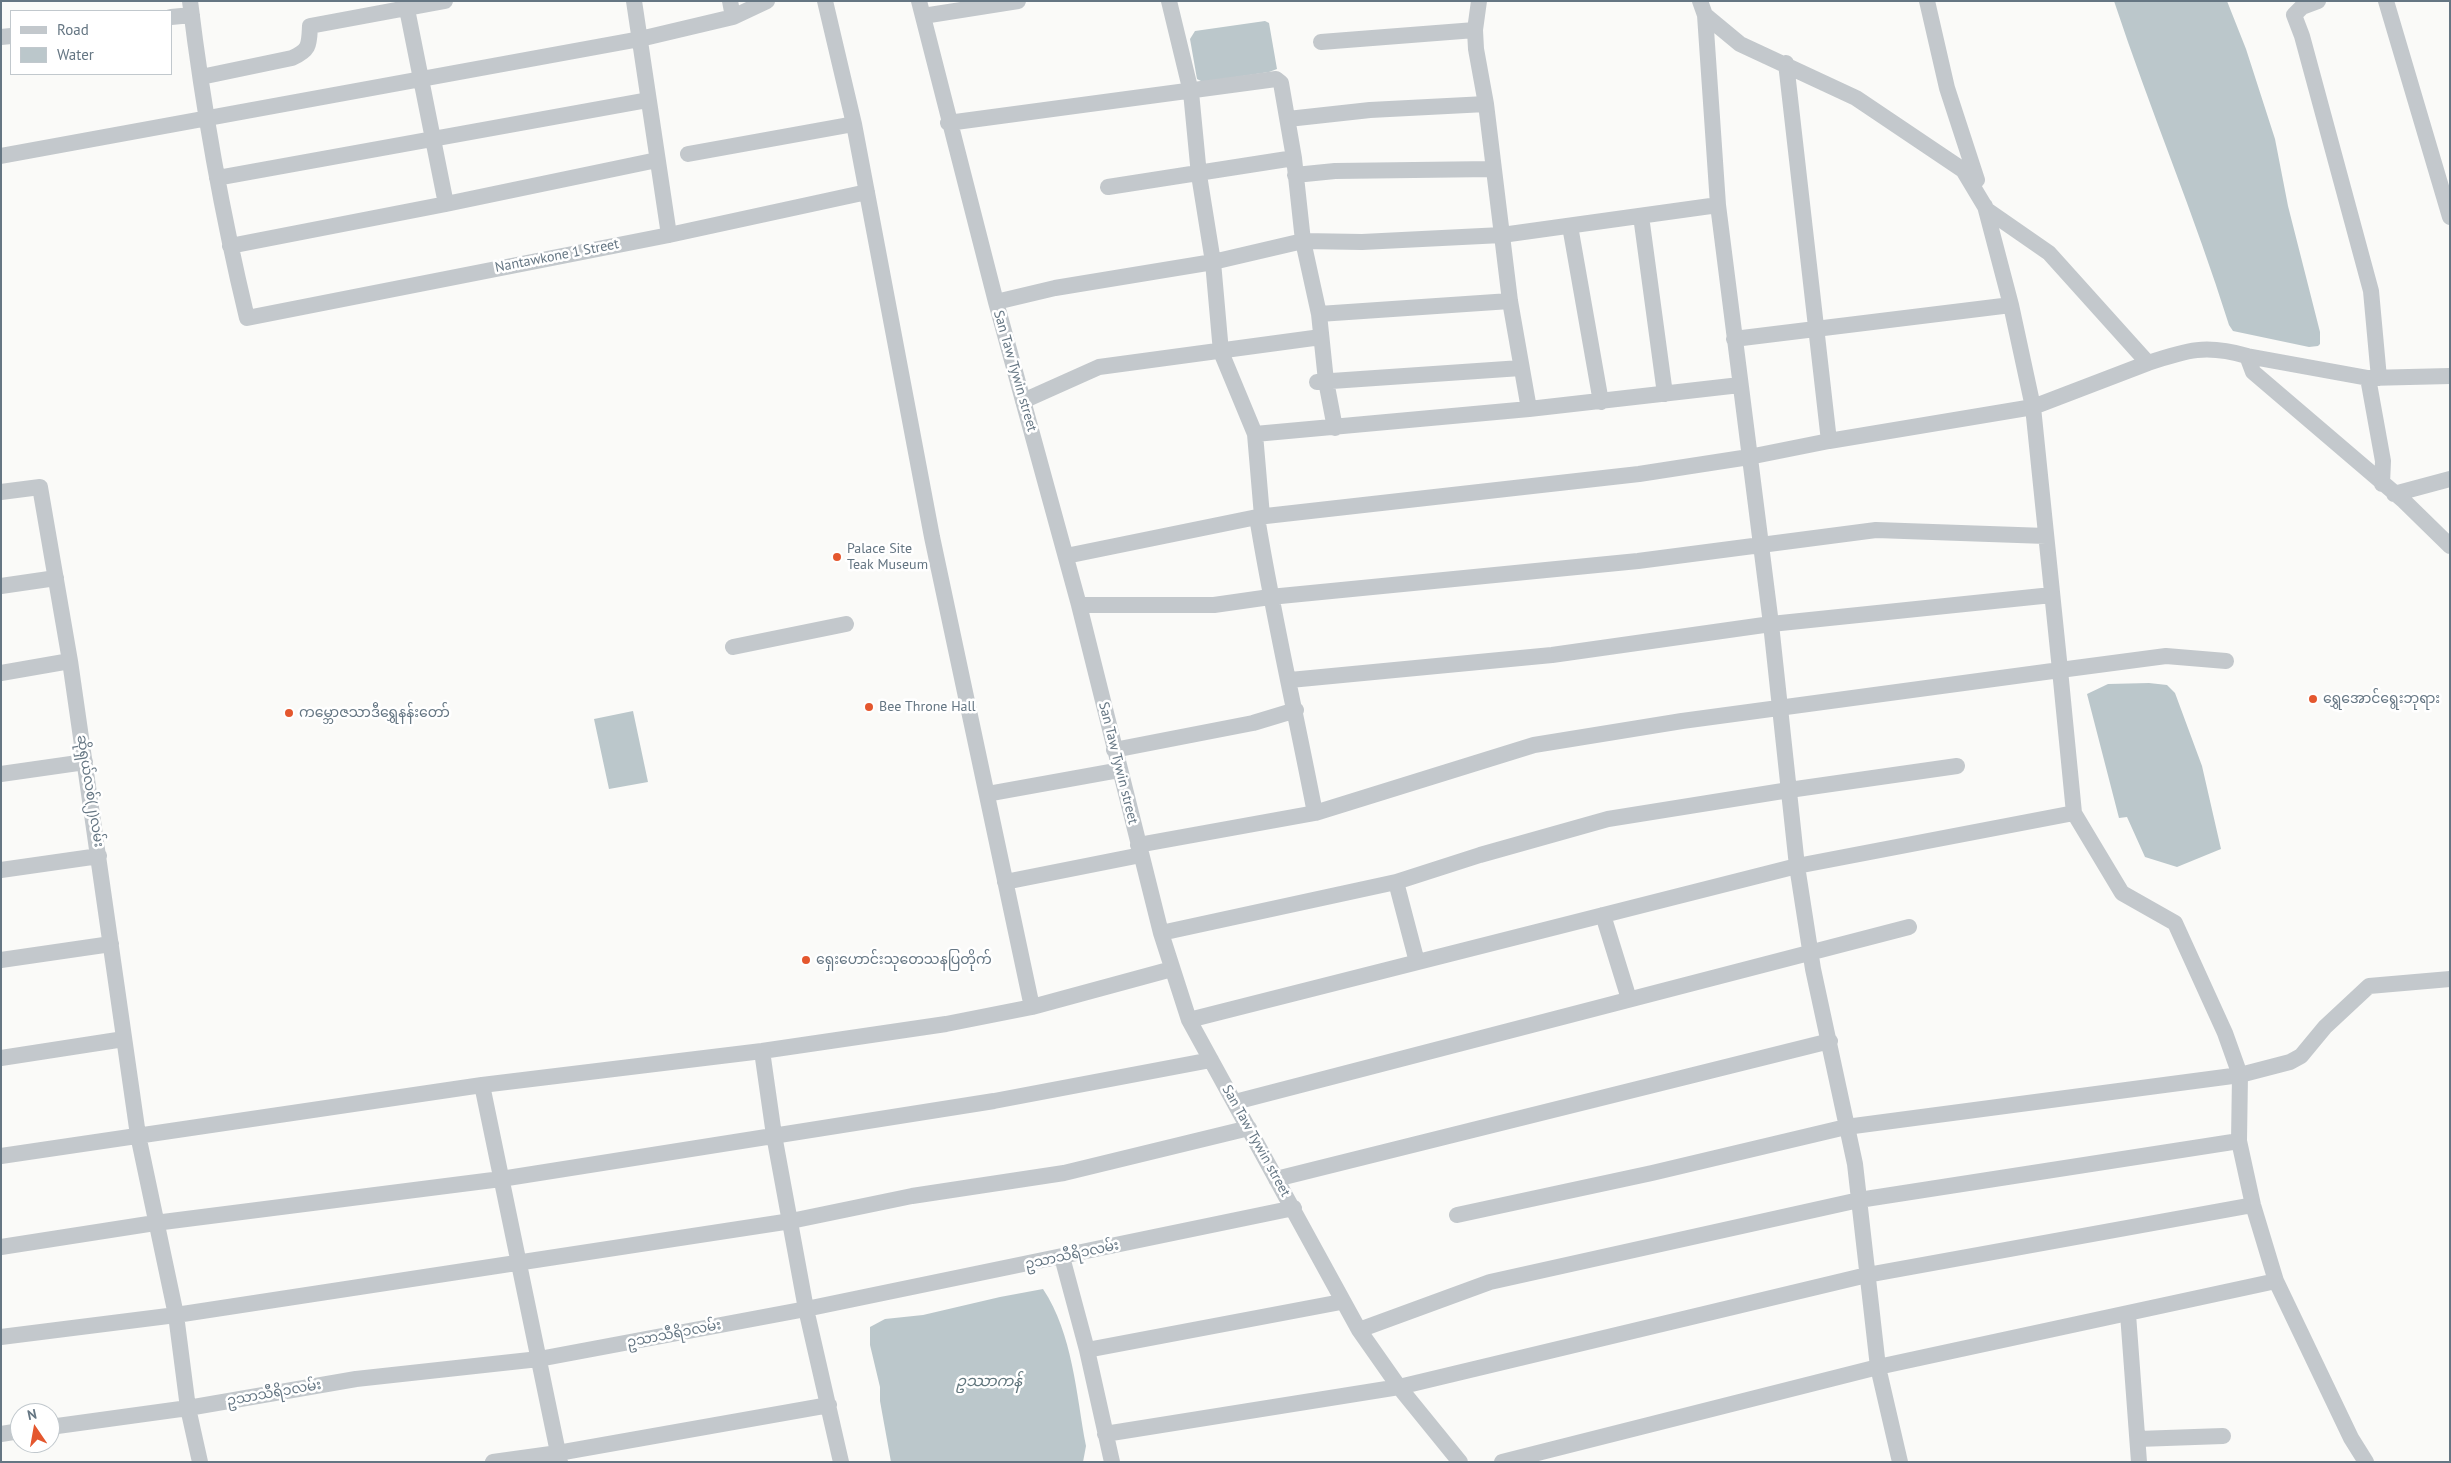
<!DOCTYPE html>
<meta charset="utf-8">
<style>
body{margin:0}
#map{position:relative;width:2451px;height:1463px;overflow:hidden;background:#fafaf8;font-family:"PT Sans",sans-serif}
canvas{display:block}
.frame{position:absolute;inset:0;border:2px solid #657683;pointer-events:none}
.legend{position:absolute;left:10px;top:10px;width:162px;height:65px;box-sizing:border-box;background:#fff;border:1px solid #c1c8cd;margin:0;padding:6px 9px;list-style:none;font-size:15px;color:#657683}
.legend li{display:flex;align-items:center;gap:10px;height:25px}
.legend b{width:25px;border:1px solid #c1c8cd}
.north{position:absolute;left:10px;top:1403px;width:50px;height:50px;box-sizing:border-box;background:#fff;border:1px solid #c1c8cd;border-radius:50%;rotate:348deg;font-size:14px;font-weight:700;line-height:20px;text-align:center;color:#657683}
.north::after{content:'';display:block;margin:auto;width:18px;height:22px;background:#e4572e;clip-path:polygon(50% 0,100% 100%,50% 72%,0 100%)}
</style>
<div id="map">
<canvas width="2451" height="1463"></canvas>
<div class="frame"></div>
<ul class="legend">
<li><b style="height:6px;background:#c3c8cc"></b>Road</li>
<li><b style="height:14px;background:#bbc7cb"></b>Water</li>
</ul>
<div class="north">N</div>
</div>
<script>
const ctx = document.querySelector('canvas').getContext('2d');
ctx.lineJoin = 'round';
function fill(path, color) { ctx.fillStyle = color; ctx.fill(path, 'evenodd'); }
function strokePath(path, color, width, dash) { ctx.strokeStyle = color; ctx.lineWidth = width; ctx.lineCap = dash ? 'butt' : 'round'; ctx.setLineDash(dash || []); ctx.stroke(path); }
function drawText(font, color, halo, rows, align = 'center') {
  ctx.font = font + ' "PT Sans","Noto Sans Myanmar",sans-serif'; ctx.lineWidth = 5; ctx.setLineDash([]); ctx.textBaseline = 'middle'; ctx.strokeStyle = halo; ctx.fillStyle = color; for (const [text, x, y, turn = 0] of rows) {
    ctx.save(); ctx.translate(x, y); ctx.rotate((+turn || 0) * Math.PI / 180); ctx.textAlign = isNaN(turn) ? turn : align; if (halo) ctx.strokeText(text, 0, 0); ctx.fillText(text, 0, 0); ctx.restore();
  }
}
fill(new Path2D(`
 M2114 1H2227L2246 49 2275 139 2288 206 2320 332V344L2318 346 2309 347 2233 331 2229 325C2195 216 2150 110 2114 1Z
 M1265 21 1269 23 1277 69 1269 72 1203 82 1197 79 1190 39 1195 31Z
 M2149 683 2167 685 2175 693 2202 766 2221 849 2177 867 2145 857 2127 817 2119 818 2087 694 2108 684Z
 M633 711 648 782 609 789 594 719Z
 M1043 1289C1073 1334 1076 1394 1086 1446L1083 1462H891L880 1401V1387L870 1345V1327L885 1319 923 1315 1000 1297Z`), '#bbc7cb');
strokePath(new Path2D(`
 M190 1C203 108 222 214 247 318L669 235 867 192
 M634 1 669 235
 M730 1 733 17
 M825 1 854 124 932 537 1032 1007
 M919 1 996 302 1079 605 1161 933 1189 1020 1359 1330 1399 1387 1460 1462
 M1169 1 1191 92 1199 175 1213 262 1221 352 1255 434 1262 516
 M1479 1 1475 30 1476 49 1486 104 1510 301 1529 409
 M1700 1 1705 15 1740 44 1856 98 1963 170 1987 210 2049 253 2148 363C2187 350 2206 344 2247 356L2253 372 2404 501 2450 546
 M1927 1 1947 88 1977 180
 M2318 1 2302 7 2294 15 2302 36 2371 291 2379 378
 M2386 1 2450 217
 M407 9 446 204
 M1705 15 1718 205 1771 624 1797 866 1813 969 1855 1164 1878 1367 1900 1462
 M923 16 1018 1
 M171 17 192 15
 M1 37 11 36
 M1321 42 1475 30
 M1786 63 1829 441
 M201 77 292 58C310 50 309 45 310 26L445 1
 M1288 119 1370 110 1486 104
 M948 123 1276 79 1281 83 1294 158 1303 241 1319 314
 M688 154 854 124
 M1 156 640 39 733 17 767 1
 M1295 175 1335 171 1493 169
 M217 178 648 100
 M1108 187 1294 158
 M1985 206 2011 305 2033 407 2060 670 2166 656 2226 661
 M1641 216 1665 394
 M1570 226 1601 402
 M230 246 446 204 657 160
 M996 302 1055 288 1213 262 1303 241 1362 242 1502 235 1718 205
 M1734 339 2011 305
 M2247 356 2368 378 2450 376
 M2368 378 2383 461 2382 484
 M1317 382 1521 368
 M1023 401 1099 367 1321 337
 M1335 428 1326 381 1319 314 1510 301
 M1255 434 1529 409 1740 385
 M1 492 40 487 70 661 138 1135 176 1315 188 1408 200 1462
 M2394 494 2450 479
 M1257 517C1273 616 1296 714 1315 813
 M1066 556 1257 517 1639 474 1749 457 1829 441 2033 407 2148 363
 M1 586 56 578
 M1079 605H1214L1270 597 1638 561 1876 530 2046 536
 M733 647 846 624
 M1 673 70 661
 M1290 680 1552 655 1771 624 2052 595
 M1114 750 1253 723 1296 710
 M1 774 85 762
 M987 794 1120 770
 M1138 845 1315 813 1534 745 1682 721 2060 670 2074 813 2122 893 2175 923 2225 1033 2240 1075 2239 1141 2253 1205 2276 1281 2351 1438 2366 1462
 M1 870 99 856
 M1005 882 1141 855
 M1396 882 1417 962
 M1603 915 1629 999
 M1161 933 1396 882 1480 855 1608 819 1789 790 1957 766
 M1 960 111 944
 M1189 1020 1797 866 2074 813
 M762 1051 774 1135 806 1309 841 1462
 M1 1058 124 1039
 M482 1085 560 1462
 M1235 1102 1909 927
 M1 1156 482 1085 762 1051 946 1024 1032 1007 1172 969
 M1276 1179 1830 1041
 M1457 1215 1652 1173 1846 1127 2240 1075 2290 1062 2301 1056 2325 1027 2369 986 2450 979
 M1 1247 155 1223 501 1179 994 1101 1211 1060
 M1062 1257 1087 1350 1112 1462
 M2128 1314 2139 1462
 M1359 1330 1490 1282 1859 1200 2239 1141
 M1 1337 176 1315 791 1221 912 1196 1064 1173 1249 1128
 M1087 1350 1341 1302
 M50 1427 188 1408 356 1379 539 1359 806 1309 1294 1208
 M1 1434 20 1431
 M1105 1434 1399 1387 1867 1275 2253 1205
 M2138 1439 2223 1436
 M493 1462 558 1453 829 1405
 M1502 1462 1878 1367 2276 1281`), '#c3c8cc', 16);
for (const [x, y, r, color] of [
 [837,557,5,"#e4572e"],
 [2313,699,5,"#e4572e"],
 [869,707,5,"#e4572e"],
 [289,713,5,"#e4572e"],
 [806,960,5,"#e4572e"]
]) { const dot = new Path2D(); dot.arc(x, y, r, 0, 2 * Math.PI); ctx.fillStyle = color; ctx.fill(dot); strokePath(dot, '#fff', 2); }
drawText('14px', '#657683', '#fff', [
 ["Nantawkone 1 Street",557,256,-11],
 ["San Taw Tywin street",1015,371,74],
 ["San Taw Tywin street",1118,763,76],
 ["ဆိုရှယ်လစ်(၂)လမ်း",90,791,81],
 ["San Taw Tywin street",1256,1141,61],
 ["ဥသာသီရိ၁လမ်း",1072,1255,-12],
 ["ဥသာသီရိ၁လမ်း",674,1334,-11],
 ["ဥသာသီရိ၁လမ်း",274,1393,-10]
]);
drawText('14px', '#657683', '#fff', [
 ["Palace Site",847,549],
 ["Teak Museum",847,565],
 ["ရွှေအောင်ရွေးဘုရား",2323,699],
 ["Bee Throne Hall",879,707],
 ["ကမ္ဘောဇသာဒီရွှေနန်းတော်",299,713],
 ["ရှေးဟောင်းသုတေသနပြတိုက်",816,960]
], 'left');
drawText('italic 15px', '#60757c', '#fff', [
 ["ဥဿာကန်",989,1382]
]);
</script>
